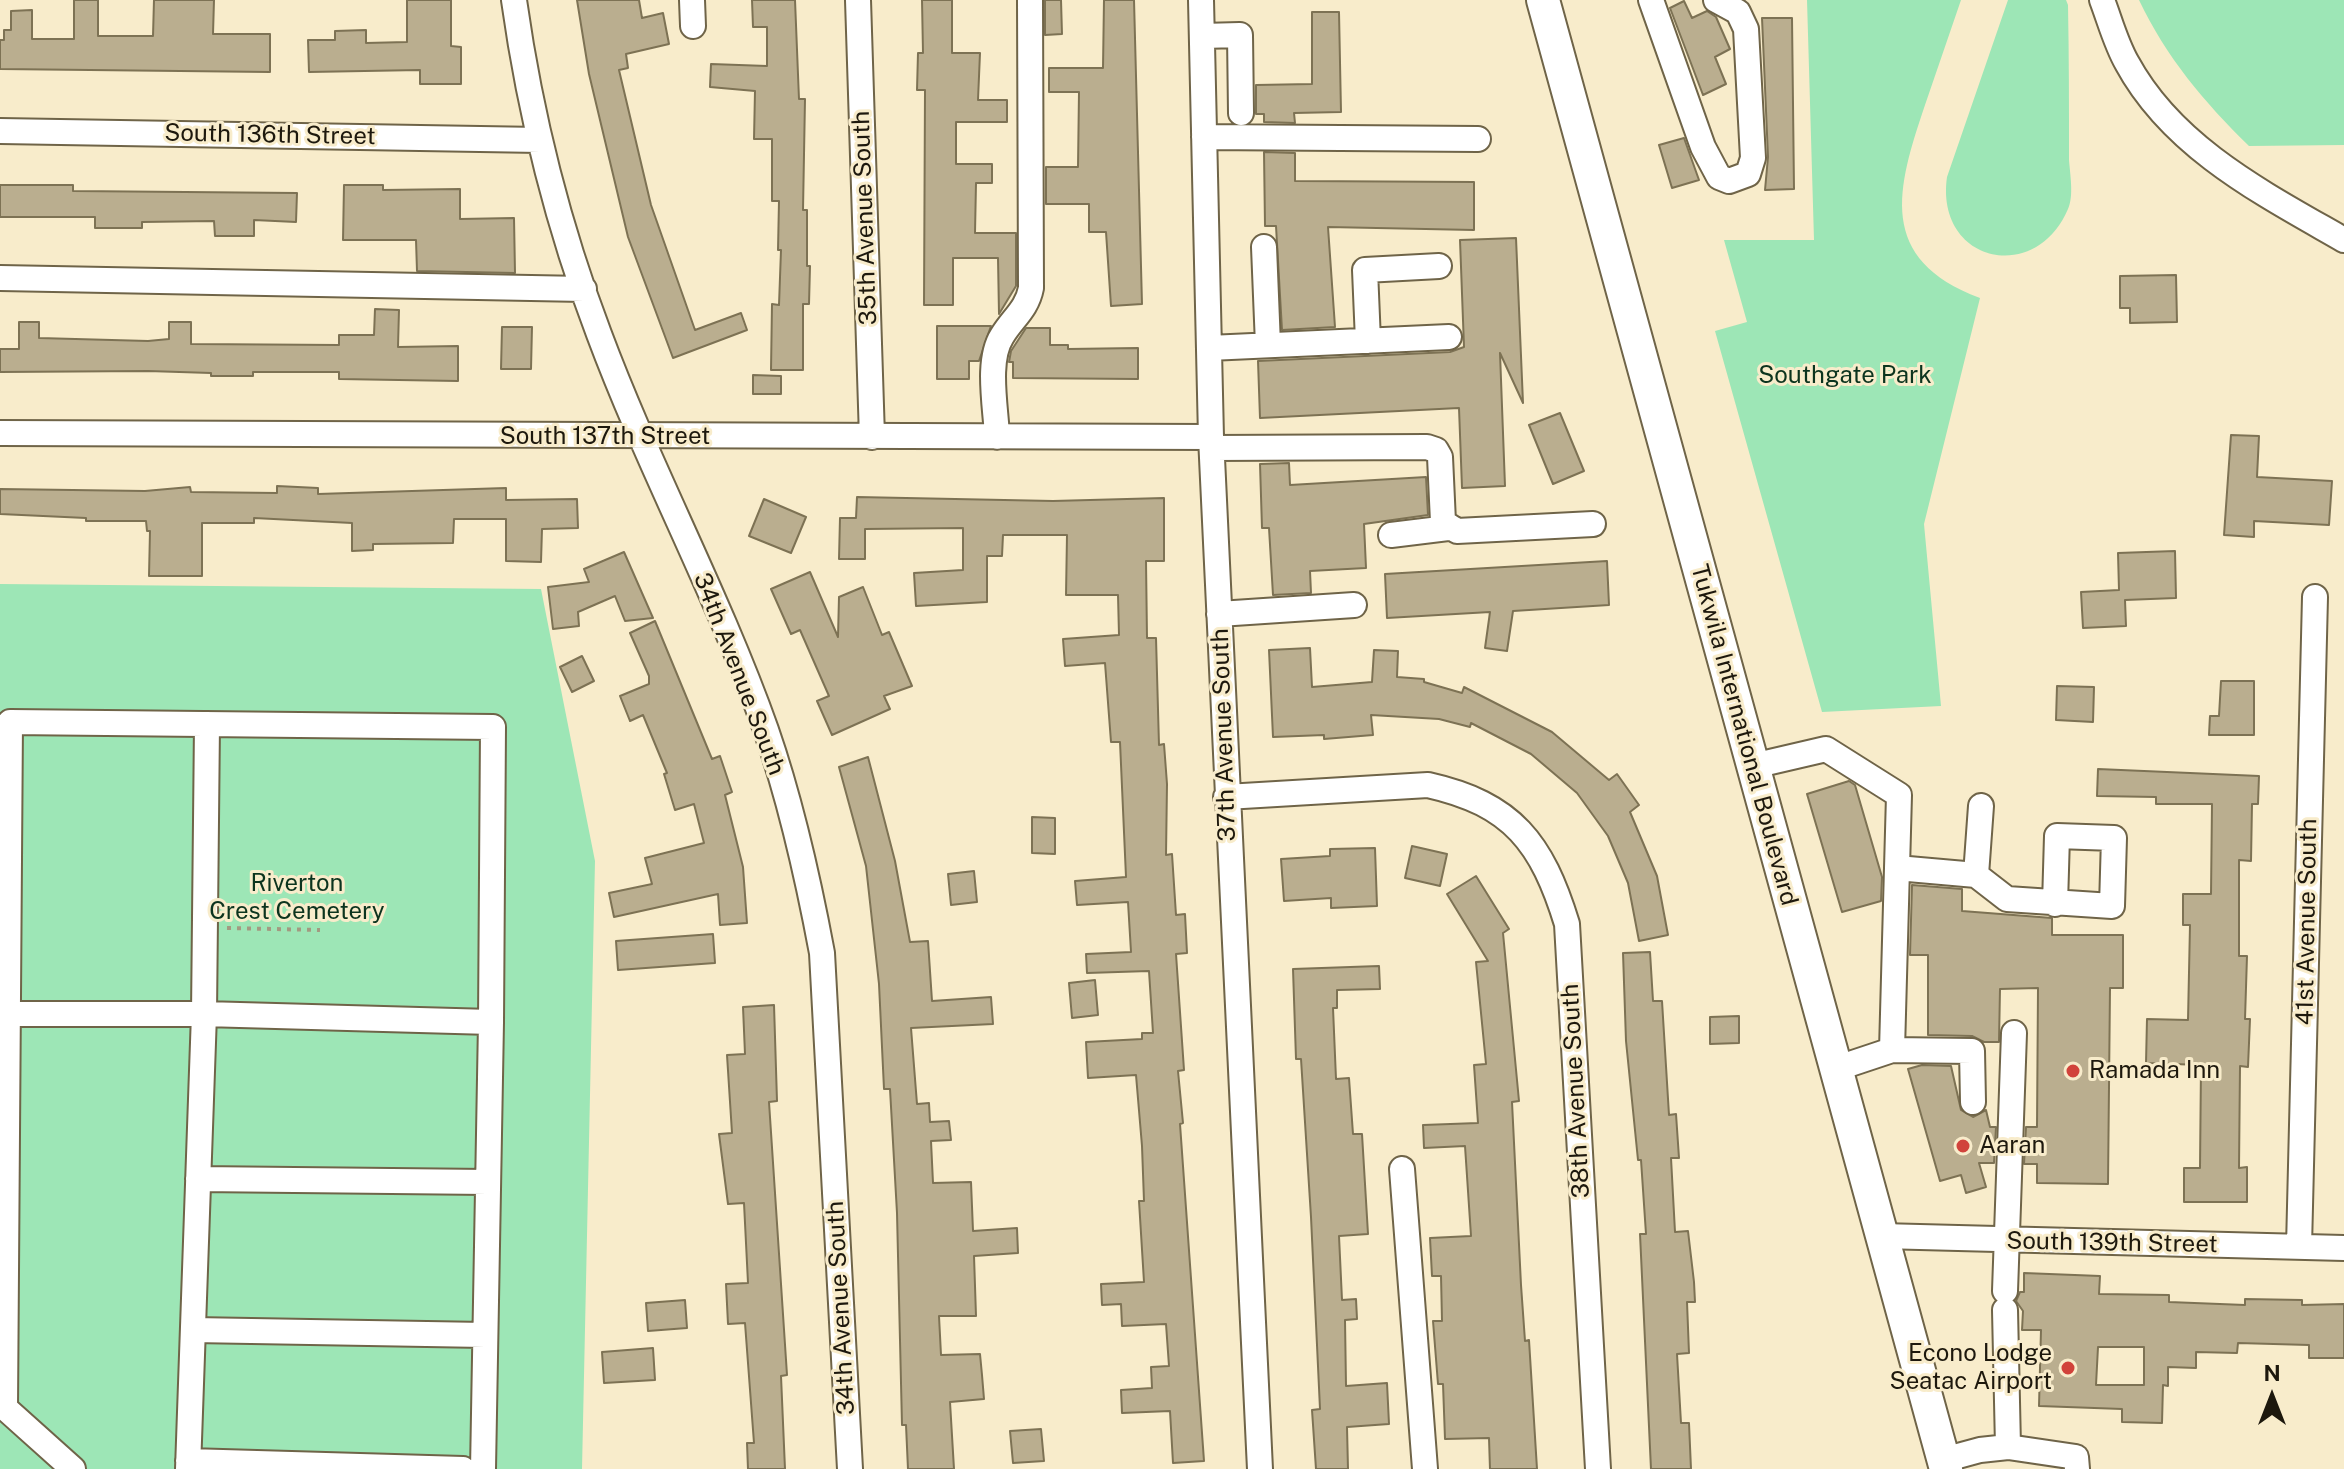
<!DOCTYPE html>
<style>
body{margin:0}
#map{position:relative;width:2344px;height:1469px;overflow:hidden;background:#f8eccb;font-family:"Public Sans",sans-serif}
canvas{display:block}
.north{position:absolute;left:2232px;top:1357px;width:80px;height:80px;-webkit-text-stroke:6px #f8eccb;paint-order:stroke;rotate:0deg;font-size:22px;font-weight:700;line-height:32px;text-align:center;color:#1d180d}
.north::after{content:'';display:block;margin:auto;width:28px;height:36px;background:#1d180d;clip-path:polygon(50% 0,100% 100%,50% 72%,0 100%)}
</style>
<div id="map">
<canvas width="2344" height="1469"></canvas>
<div class="north">N</div>
</div>
<script>
const ctx = document.querySelector('canvas').getContext('2d');
ctx.lineJoin = 'round';
function fill(path, color) { ctx.fillStyle = color; ctx.fill(path, 'evenodd'); }
function strokePath(path, color, width, dash) { ctx.strokeStyle = color; ctx.lineWidth = width; ctx.lineCap = dash ? 'butt' : 'round'; ctx.setLineDash(dash || []); ctx.stroke(path); }
function drawText(font, color, halo, rows, align = 'center') {
  ctx.font = font + ' "Public Sans",sans-serif'; ctx.lineWidth = 6; ctx.setLineDash([]); ctx.textBaseline = 'middle'; ctx.strokeStyle = halo; ctx.fillStyle = color; for (const [text, x, y, turn = 0] of rows) {
    ctx.save(); ctx.translate(x, y); ctx.rotate((+turn || 0) * Math.PI / 180); ctx.textAlign = isNaN(turn) ? turn : align; if (halo) ctx.strokeText(text, 0, 0); ctx.fillText(text, 0, 0); ctx.restore();
  }
}
fill(new Path2D(`
 M1807 0H1961C1949 35 1937 70 1925 105 1897 188 1876 259 1980 298L1924 524 1941 706 1822 712 1715 331 1747 322 1724 240H1814Z
 M2008 0H2066L2068 5C2069 57 2069 108 2069 160 2070 174 2074 196 2068 209 2035 286 1935 262 1947 177Z
 M2139 0H2344V145L2249 146C2204 102 2166 57 2139 0Z
 M0 584 541 589 595 861 582 1469H0Z`), '#9de6b6');
const building = new Path2D(`
 M74 0H98V36H153L154 0H214L213 34H270V72L0 69V40H4V30H11V11L32 10V39H74Z
 M407 0H451V46L461 47V84H420V70L309 72 308 40H335V31L366 30V43L407 42Z
 M577 0H639L642 18 663 13 669 44 626 54 628 68 619 70 651 205 695 330 741 313 747 330 673 358 628 237 589 74Z
 M752 0H795L799 99H805L803 210H807V266H810L809 304H803V370H771L772 304 779 305 781 250H778L779 201H772V139H754L755 91 710 87 711 64 767 66V27H753Z
 M922 0H952V53H980L978 100H1007V122H956V164H992V183H976L975 233H1016V286L999 314 998 258H953V305H924L925 90H917L918 53H923Z
 M1045 0H1061L1062 34 1045 35Z
 M1104 0H1134L1142 304 1111 306 1106 232H1089V204H1046V167H1078L1079 92H1049V68H1103Z
 M1684 1 1692 18 1707 11 1716 17 1730 49 1715 57 1726 84 1703 95 1670 8Z
 M1312 12H1339L1341 112 1294 113 1295 123 1264 122V114H1256V85L1312 84Z
 M1762 18H1792L1794 189 1765 190 1768 157Z
 M1684 138 1699 180 1672 188 1659 145Z
 M1264 152 1295 153V181L1474 182V230L1328 227 1335 327 1282 330 1276 226H1265Z
 M0 185H73V191L297 193 296 222 254 220V236H215L214 221 142 222V228H95V217H0Z
 M344 185H383V190L460 189V219L514 218 515 273 417 271 416 240H343Z
 M1516 238 1523 403 1500 353 1505 486 1462 488 1459 408 1260 418 1258 361 1450 352 1464 347 1460 240Z
 M2176 275 2177 322 2130 323V308H2120V276Z
 M375 309 399 310 398 347 458 346V381L339 379V372H253V376H211V373L148 371 0 372V349H19V322H39V338L148 341 169 339V322H191V344L339 345V335H374Z
 M937 326H991L979 361H969V379H937Z
 M502 327H532L531 369H501Z
 M1026 328H1050V345H1068V349L1138 348V379L1013 378V362H1009L1011 351Z
 M753 375 781 376V394H753Z
 M1560 413 1584 471 1553 484 1529 425Z
 M2231 435 2259 436 2257 477 2332 481 2329 525 2254 521V537L2224 535Z
 M1289 463 1290 485 1426 477 1428 515 1364 524 1366 568 1310 571 1311 593 1273 595 1269 528H1262L1260 464Z
 M277 486 318 488V494L506 488V500L577 499 578 528 542 529 541 562 506 561V519H454L453 543 373 544V550L352 551V523L254 518V523H202V576H149L150 531H147L146 521H86V518L0 514V489L145 491 190 487 191 492 277 493Z
 M857 497 1053 501 1164 498V561H1146L1147 638H1156L1159 745 1164 744 1167 784 1166 855 1172 854 1176 915 1185 914 1187 953 1176 954 1184 1070 1178 1071 1183 1123 1180 1124 1204 1461 1173 1463 1170 1411 1122 1413 1121 1390 1152 1388 1151 1367 1169 1366 1166 1324 1122 1326 1121 1304 1102 1305 1101 1284 1144 1282 1139 1201H1144L1142 1146 1136 1075 1088 1078 1086 1042 1142 1039V1033H1153L1149 971 1087 973 1086 954 1131 952 1128 902 1077 905 1075 881 1126 877 1120 742H1111L1105 663 1065 666 1063 639 1119 635 1118 595H1066L1067 535H1003L1002 556H987V602L916 606 914 573 963 570V528L865 529V559H839L840 518H856Z
 M764 499 806 517 791 553 749 536Z
 M2175 551 2176 598 2125 600 2126 626 2083 628 2081 592 2119 590 2118 553Z
 M624 552 653 618 625 621 615 596 578 612 579 626 553 629 548 587 589 582 584 569Z
 M1607 561 1609 605 1513 611 1507 651 1485 648 1490 612 1387 618 1385 574Z
 M810 572 838 637 839 597 863 587 882 635 889 632 912 686 884 696 890 709 832 735 817 701 829 696 800 630 791 634 771 589Z
 M655 621 712 759 720 756 732 792 725 795 743 867 747 923 720 925 718 894 614 917 609 893 652 884 645 858 704 843 694 804 675 810 664 774 667 773 643 715 630 721 620 696 649 684V676L630 633Z
 M1310 648 1312 687 1372 682 1374 650 1398 651 1397 677 1424 679V682L1462 693 1464 687 1552 732 1609 780 1617 774 1639 805 1630 812 1657 876 1668 935 1639 941 1628 883 1608 836 1577 793 1531 754 1471 723 1470 727 1439 719 1371 715 1373 735 1324 739V735L1273 737 1269 650Z
 M582 656 594 681 572 692 560 667Z
 M2221 681H2254V735H2209L2210 716H2219Z
 M2057 686 2094 687 2093 722 2056 720Z
 M868 757 895 861 910 942 928 941 932 1001 991 997 993 1024 911 1028 917 1104 929 1103 930 1122 949 1121 951 1140 931 1141 933 1183 971 1182 973 1231 1017 1228 1018 1253 974 1256 976 1316H939L941 1355 980 1354 982 1375 984 1399 950 1402 954 1469H908L906 1425H902L897 1213 890 1089H884L879 984 866 866 839 767Z
 M2098 769 2259 776 2258 804H2252L2251 861 2239 860V956H2247L2245 1019H2250L2248 1067 2240 1066 2239 1168 2247 1167V1202H2184V1168H2200L2201 1065 2146 1063 2147 1019 2188 1020 2190 925H2183V894H2211L2212 804H2156V797L2097 796Z
 M1849 781 1855 785 1882 877 1881 901 1842 912 1807 794Z
 M1032 817 1055 818V854L1032 853Z
 M1412 846 1447 854 1440 886 1405 878Z
 M1375 848 1377 906 1331 908V898L1284 901 1281 859 1330 856V849Z
 M974 871 977 902 951 905 948 874Z
 M1476 876 1509 929 1503 933 1519 1101 1512 1102 1521 1285 1525 1341 1529 1340 1537 1469H1490L1489 1438 1445 1439 1443 1384H1438L1433 1321H1442L1441 1276H1432L1430 1238 1471 1236 1465 1146 1424 1148 1423 1125 1478 1123 1474 1065 1486 1064 1476 962 1488 961 1447 894Z
 M1912 885 1962 889V911L2052 918V935H2123V988H2110L2108 1184 2037 1183V1164H2024L2026 1127H2037L2038 988 2000 989 1999 1042H1984L1972 1036 1928 1035V955H1910Z
 M713 934 715 963 618 970 616 941Z
 M1650 952 1653 1001H1662L1669 1115 1676 1114 1679 1158H1671L1675 1232 1688 1231 1694 1282 1695 1302H1687L1689 1353 1677 1354 1681 1423H1689L1691 1469H1651L1640 1234H1646L1641 1160H1638L1626 1041 1623 953Z
 M1379 966 1380 989 1337 990V1008H1333L1336 1079 1349 1078 1353 1134H1362L1368 1234 1339 1236 1342 1300 1356 1299 1357 1319 1345 1320 1346 1386 1387 1383 1389 1424 1347 1427 1348 1469H1316L1312 1410 1320 1409 1311 1217 1301 1059H1296L1293 969Z
 M1095 980 1098 1015 1072 1018 1069 983Z
 M774 1005 777 1101 769 1102 787 1375 781 1376 785 1469H748L747 1443H754L745 1323 728 1324 726 1284 748 1283 744 1203 728 1204 719 1134 732 1133 727 1055 745 1054 743 1007Z
 M1739 1016V1043L1710 1044V1017Z
 M1922 1065 1951 1066 1961 1110 1973 1117 1986 1110 1990 1127H1996L1994 1163H1979L1986 1187 1966 1193 1961 1175 1940 1181 1908 1069Z
 M2024 1273 2100 1276 2099 1294 2169 1295V1302L2245 1305V1299L2302 1300V1305L2344 1304V1358H2309V1345L2238 1343 2237 1353 2196 1352V1368L2168 1367V1386L2163 1385 2162 1423 2122 1422V1409L2039 1406 2041 1330H2022L2023 1311 2016 1301 2020 1292H2024ZM2098 1347H2144V1385H2096Z
 M685 1300 687 1328 648 1331 646 1303Z
 M653 1348 655 1380 604 1383 602 1352Z
 M1041 1429 1044 1461 1013 1463 1010 1431Z`);
fill(building, '#baae8f');
strokePath(building, '#7d7254', 2);
const minor = new Path2D(`
 M514 0C530 114 558 226 599 334 649 468 718 595 766 730 791 802 808 878 822 953L850 1469
 M692 0 693 26
 M858 0 872 437
 M1201 0 1211 437 1260 1469
 M1651 0 1703 147 1719 177 1729 181 1748 174 1753 158 1746 29 1738 12 1716 0
 M2102 0C2110 21 2116 44 2127 63 2173 148 2264 194 2344 240
 M1202 36 1240 35 1241 113
 M0 131 540 140
 M1204 137 1478 139
 M1264 247 1268 345
 M0 278 584 289
 M1368 341 1365 270 1439 266
 M1209 348 1449 337
 M0 433 1211 437
 M997 437C996 408 986 361 1002 336 1013 318 1027 309 1031 288L1030 0
 M1212 448 1427 447 1436 450 1440 457 1443 522 1457 531 1593 524
 M1391 535 1448 528
 M1219 614 1354 605
 M1753 766 1826 749 1899 795 1892 1050 1835 1069
 M1226 797 1428 785C1513 804 1542 843 1567 924L1598 1469
 M1897 868 1976 875 2007 899 2112 906 2114 838 2057 836 2055 904
 M1976 875 1981 806
 M0 1014H204L491 1022 493 727 10 722 5 1408 73 1469
 M1892 1050 1972 1051 1973 1102
 M1402 1169 1425 1469
 M198 1179 488 1182
 M1881 1236 2344 1248
 M2299 1247 2315 597
 M2005 1291 2014 1033
 M193 1330 485 1335
 M2008 1447 2076 1457 2077 1469
 M1943 1460 1980 1450 2008 1447 2005 1310
 M188 1461 463 1469
 M188 1469 204 1014 207 724
 M483 1469 491 1022`);
const major = new Path2D(`
 M1543 0 1946 1469`);
strokePath(minor, '#6f6448', 28);
strokePath(major, '#6f6448', 36);
strokePath(new Path2D(`
 M227 928 320 930`), '#a39a81', 4, [4, 6]);
strokePath(minor, '#fff', 24);
strokePath(major, '#fff', 32);
for (const [x, y, r, color] of [
 [2073,1071,8,"#d1433b"],
 [1963,1146,8,"#d1433b"],
 [2068,1368,8,"#d1433b"]
]) { const dot = new Path2D(); dot.arc(x, y, r, 0, 2 * Math.PI); ctx.fillStyle = color; ctx.fill(dot); strokePath(dot, '#f8eccb', 3); }
drawText('24px', '#1d180d', '#f8eccb', [
 ["South 136th Street",270,135,1],
 ["35th Avenue South",865,218,-92],
 ["South 137th Street",605,437],
 ["34th Avenue South",739,674,69],
 ["37th Avenue South",1224,735,-92],
 ["Tukwila International Boulevard",1744,735,75],
 ["41st Avenue South",2307,922,-89],
 ["38th Avenue South",1576,1091,-93],
 ["South 139th Street",2112,1243,1],
 ["34th Avenue South",841,1308,-93]
]);
drawText('24px', '#0c341e', '#f8eccb', [
 ["Southgate Park",1845,376],
 ["Riverton",297,884],
 ["Crest Cemetery",297,912]
]);
drawText('24px', '#1d180d', '#f8eccb', [
 ["Ramada Inn",2089,1071],
 ["Aaran",1979,1146],
 ["Econo Lodge",2052,1354,"right"],
 ["Seatac Airport",2052,1382,"right"]
], 'left');
</script>
